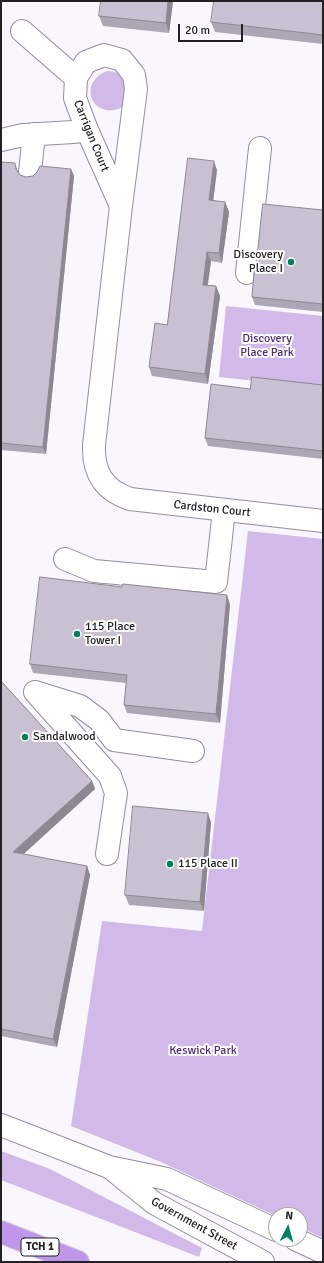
<!DOCTYPE html>
<style>
body{margin:0}
#map{position:relative;width:324px;height:1263px;overflow:hidden;background:#f9f6fe;font-family:Signika,sans-serif}
canvas{display:block}
.frame{position:absolute;inset:0;border:2px solid #232026;pointer-events:none}
.north{position:absolute;left:268px;top:1207px;width:40px;height:40px;box-sizing:border-box;background:#fff;border:1px solid #a7a6a8;border-radius:50%;rotate:6deg;font-size:11px;font-weight:700;line-height:16px;text-align:center;color:#232026}
.north::after{content:'';display:block;margin:auto;width:14px;height:18px;background:#038060;clip-path:polygon(50% 0,100% 100%,50% 72%,0 100%)}
.scale{position:absolute;left:178px;top:24px;width:65px;height:18px;box-sizing:border-box;border:2px solid #232026;border-top:0;padding-left:5px;font-size:12px;line-height:14px;white-space:nowrap;color:#232026;-webkit-text-stroke:3px #fff;paint-order:stroke}
</style>
<div id="map">
<canvas width="324" height="1263"></canvas>
<div class="frame"></div>
<div class="north">N</div>
<div class="scale">20 m</div>
</div>
<script>
const ctx = document.querySelector('canvas').getContext('2d');
ctx.lineJoin = 'round';
function fill(path, color) { ctx.fillStyle = color; ctx.fill(path, 'evenodd'); }
function strokePath(path, color, width, dash) { ctx.strokeStyle = color; ctx.lineWidth = width; ctx.lineCap = dash ? 'butt' : 'round'; ctx.setLineDash(dash || []); ctx.stroke(path); }
function drawText(font, color, halo, rows, align = 'center') {
  ctx.font = font + ' Signika,sans-serif'; ctx.lineWidth = 4; ctx.setLineDash([]); ctx.textBaseline = 'middle'; ctx.strokeStyle = halo; ctx.fillStyle = color; for (const [text, x, y, turn = 0] of rows) {
    ctx.save(); ctx.translate(x, y); ctx.rotate((+turn || 0) * Math.PI / 180); ctx.textAlign = isNaN(turn) ? turn : align; if (halo) ctx.strokeText(text, 0, 0); ctx.fillText(text, 0, 0); ctx.restore();
  }
}
fill(new Path2D(`
 M107 71C117 71 121 75 128 82L123 107C93 122 76 83 107 71Z
 M226 306 323 316V388L219 377Z
 M248 531 323 539V1238L300 1227V1215L276 1216 161 1162 71 1126 102 921 202 931Z
 M1 1151 50 1169 202 1248 199 1257 1 1180Z`), '#d1baea');
const minor = new Path2D(`
 M22 31 76 78
 M1 140 23 135 73 132 87 130
 M30 172 34 134
 M121 206 87 130 75 98 76 78 86 62 104 55 122 60 134 75 136 89 121 206 94 445C93 472 103 490 130 499L323 521
 M247 273 260 148
 M65 559 94 571 216 582 224 510
 M35 692 110 776 116 793 107 854
 M35 692 80 706 99 720 114 740 193 751
 M1 1125 109 1167 167 1179 276 1230
 M113 1170 154 1203 263 1262
 M295 1239 323 1252`);
const highway = new Path2D(`
 M1 1232 78 1262`);
strokePath(minor, '#948c9d', 24);
strokePath(highway, '#d3d2d4', 24);
strokePath(minor, '#fff', 22);
strokePath(highway, '#c096ea', 22);
fill(new Path2D(`
 M173 1 169 33 103 26 99 16Z
 M323 1V44L215 32 211 22Z
 M1 162 15 163 18 172 20 175 26 177 71 169 74 176 46 454 1 450Z
 M217 170 213 201 225 202 229 212 222 263 211 261 208 285 216 286 220 296 208 384 152 376 149 367 167 325Z
 M323 210V312L255 305 252 297Z
 M323 385V459L208 446 205 438 250 389Z
 M230 604 220 723 127 713 124 705 126 683 33 673 30 664Z
 M1 681 92 781 95 789 23 854 87 866 90 875 57 1047 1 1036Z
 M211 822 204 911 129 905 125 895Z`), '#ada6b5');
fill(new Path2D(`
 M168 1H173L169 33 166 23Z
 M214 161 217 170 212 210 209 200Z
 M71 169 74 176 46 454 43 447Z
 M225 202 229 212 222 263 219 253Z
 M207 252 211 261 206 294 203 285Z
 M216 286 220 296 208 384 205 374Z
 M227 595 230 604 220 723 216 714Z
 M92 781 95 789 16 861 13 852Z
 M208 813 211 822 204 911 200 902Z
 M87 866 90 875 57 1047 53 1039Z`), '#8d8793');
const building = new Path2D(`
 M101 1H168L166 23 99 16Z
 M214 1H323V35L211 22Z
 M188 158 214 161 209 200 225 202 219 253 207 252 203 285 216 286 205 374 149 367 155 323 167 325Z
 M1 162 15 163 16 169 20 175 26 177 33 176 37 172 40 166 71 169 43 447 1 443Z
 M263 204 323 210V304L252 297 254 272 256 266Z
 M252 377 323 385V451L205 438 211 384 250 389Z
 M40 577 122 587 123 584 227 595 216 714 124 705 127 675 30 664Z
 M1 681 92 781 13 852 87 866 53 1039 1 1029Z
 M133 806 208 813 200 902 125 895Z`);
fill(building, '#c9c1d2');
strokePath(building, '#8d8793', 1);
for (const [x, y, r, color] of [
 [291,262,4,"#038060"],
 [77,634,4,"#038060"],
 [25,737,4,"#038060"],
 [170,864,4,"#038060"]
]) { const dot = new Path2D(); dot.arc(x, y, r, 0, 2 * Math.PI); ctx.fillStyle = color; ctx.fill(dot); strokePath(dot, '#fff', 1.5); }
for (const [x, y, w] of [
 [40,1247,38]
]) { const box = new Path2D(); box.roundRect(x - w / 2, y - 9, w, 18, 3); ctx.fillStyle = '#fff'; ctx.fill(box); strokePath(box, '#232026', 1); }
drawText('bold 11px', '#232026', null, [
 ["TCH 1",40,1247]
]);
drawText('12px', '#232026', '#fff', [
 ["Carrigan Court",91,136,68],
 ["Cardston Court",212,509,6],
 ["Government Street",194,1224,29]
]);
drawText('12px', '#232026', '#fff', [
 ["Discovery",283,255,"right"],
 ["Place I",283,269,"right"],
 ["115 Place",85,627],
 ["Tower I",85,641],
 ["Sandalwood",33,737],
 ["115 Place II",178,864]
], 'left');
drawText('12px', '#512c70', '#fff', [
 ["Discovery",267,339],
 ["Place Park",267,353],
 ["Keswick Park",203,1051]
]);
</script>
